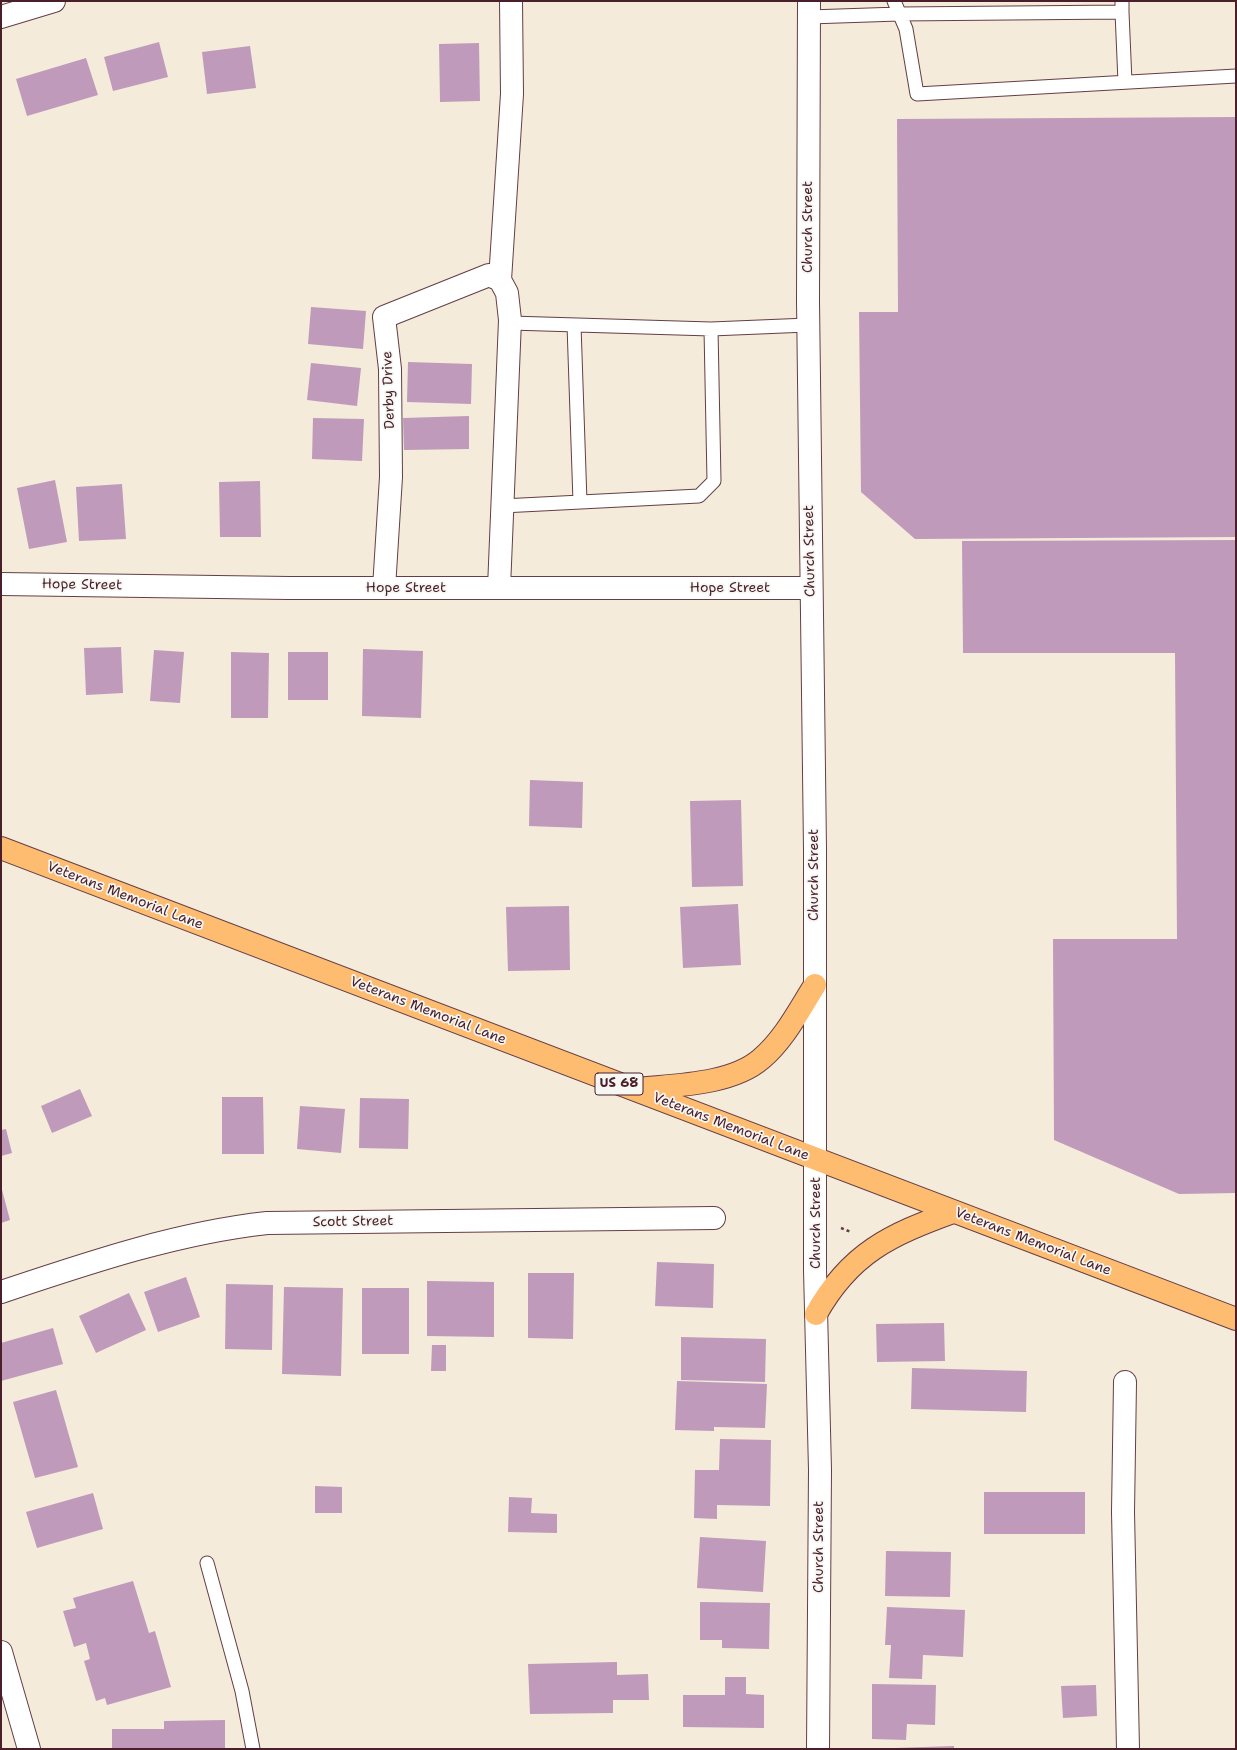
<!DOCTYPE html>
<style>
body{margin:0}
#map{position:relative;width:1237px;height:1750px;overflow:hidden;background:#f4ebdb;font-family:"Shantell Sans",sans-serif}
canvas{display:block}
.frame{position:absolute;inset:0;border:2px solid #4a1f2b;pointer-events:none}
</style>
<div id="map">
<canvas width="1237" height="1750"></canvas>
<div class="frame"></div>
</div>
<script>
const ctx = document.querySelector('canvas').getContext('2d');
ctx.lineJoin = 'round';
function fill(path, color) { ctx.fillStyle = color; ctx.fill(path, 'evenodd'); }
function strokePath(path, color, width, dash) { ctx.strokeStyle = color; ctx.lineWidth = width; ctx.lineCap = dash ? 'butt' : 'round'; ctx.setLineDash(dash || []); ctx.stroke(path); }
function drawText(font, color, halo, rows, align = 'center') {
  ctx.font = font + ' "Shantell Sans",sans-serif'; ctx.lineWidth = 3.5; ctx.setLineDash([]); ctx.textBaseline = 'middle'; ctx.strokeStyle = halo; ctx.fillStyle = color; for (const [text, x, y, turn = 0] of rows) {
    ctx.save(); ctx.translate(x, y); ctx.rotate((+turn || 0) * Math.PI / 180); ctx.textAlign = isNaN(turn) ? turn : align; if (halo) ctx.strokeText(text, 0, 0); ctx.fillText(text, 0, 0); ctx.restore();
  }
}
fill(new Path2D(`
 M159 42 168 77 113 91 104 57Z
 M479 43 480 101 440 102 439 44Z
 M250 46 256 88 207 94 202 52Z
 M86 58 98 95 27 116 16 79Z
 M1236 117V537L915 539 861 492 859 312H898L897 119Z
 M311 307 366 311 363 349 308 344Z
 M408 362 472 364 471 404 407 402Z
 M311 363 361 368 357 406 307 400Z
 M469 416V449L404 450 403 418Z
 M313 418 364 419 362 461 312 459Z
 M55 480 67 542 29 549 17 488Z
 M260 481 261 537H220L219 482Z
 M122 484 126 539 79 541 76 487Z
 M1236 540V1193L1179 1194 1054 1140 1053 939H1177L1175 653H963L962 541Z
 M121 647 123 693 86 695 84 648Z
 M363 649 423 651 421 718 362 716Z
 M154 650 184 652 180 703 150 701Z
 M231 652 269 653 268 718H231Z
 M288 652H328V700H288Z
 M530 780 583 782 582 828 529 826Z
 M741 800 743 886 692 887 690 801Z
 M738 904 741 965 683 968 680 907Z
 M569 906 570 970 508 971 506 907Z
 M80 1089 92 1116 52 1133 41 1106Z
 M222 1097H263L264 1154H222Z
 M360 1098 409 1099 408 1149 359 1148Z
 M300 1106 345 1109 341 1153 297 1149Z
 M6 1129 12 1153 1 1156V1130Z
 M1 1186 10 1220 1 1223Z
 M657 1262 714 1264 713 1308 655 1306Z
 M528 1273H574L573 1339 528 1338Z
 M186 1277 200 1317 158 1332 144 1292Z
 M427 1281 494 1282V1337L427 1336Z
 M226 1284 273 1285 272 1350 225 1349Z
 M284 1287 343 1288 341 1376 282 1374Z
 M362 1288H409V1354H362Z
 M129 1293 146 1330 96 1353 79 1316Z
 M944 1323 945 1361 877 1362 876 1324Z
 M53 1328 63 1364 1 1381V1343Z
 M681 1337 766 1339 765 1382 681 1380Z
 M432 1345H446V1371H431Z
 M912 1368 1027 1371 1026 1412 911 1409Z
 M677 1381 767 1384 765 1428 714 1427V1431L675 1430Z
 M56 1390 78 1467 35 1478 13 1402Z
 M720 1439 771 1440 770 1506 717 1505V1519L694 1518 695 1470H719Z
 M315 1486 342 1487V1513H315Z
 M984 1492H1085V1534H984Z
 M93 1493 103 1529 37 1548 26 1512Z
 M509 1497 532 1498 531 1513 557 1514V1533L508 1532Z
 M700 1537 766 1541 763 1592 697 1588Z
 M886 1551 951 1552 950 1597 885 1596Z
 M133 1581 149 1633 155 1631 171 1687 107 1705 105 1698 96 1701 84 1661 90 1659 86 1643 74 1647 63 1611 76 1608 73 1598Z
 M700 1602 770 1603 769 1649 722 1648V1640H700Z
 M887 1607 965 1610 963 1657 923 1655 922 1679 889 1678 891 1645H885Z
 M617 1662V1675L648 1674 649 1700H613V1713L530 1714 528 1664Z
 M725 1677H746V1694L764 1695V1728L683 1727V1695H725Z
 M872 1684 936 1685 935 1725 907 1724 906 1740 872 1739Z
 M1096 1685 1097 1716 1063 1718 1061 1686Z
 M225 1720V1749H112V1729H164V1721Z
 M954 1746V1749H895V1748Z`), '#c09abb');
const service = new Path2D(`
 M894 1 906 29 917 94 1236 76
 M1122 12 1125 82
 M809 17 899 14 1122 12V1
 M510 323 711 329
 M574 325 580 502
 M502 506 699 496 714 481 711 329 808 325
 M207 1563 242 1691 253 1749`);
const minor = new Path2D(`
 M809 1 808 301 815 849V1270L820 1470 818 1749
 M1 17 54 1
 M1 584 289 588H811
 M384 588 391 477 390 369 384 317 489 275 500 280
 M499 588 510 320 507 293 500 280 512 94 511 1
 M1 1292C88 1263 176 1233 267 1223L714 1218
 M1125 1382 1123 1512 1128 1749`);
const tertiary = new Path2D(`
 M1 1652 29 1749`);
const primary = new Path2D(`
 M1 848 1236 1319
 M637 1089C674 1085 731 1085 761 1059 784 1040 799 1010 815 985
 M816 1314C850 1253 890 1235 953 1212`);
strokePath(service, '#643e45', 15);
strokePath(minor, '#643e45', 24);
strokePath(tertiary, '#643e45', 24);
strokePath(primary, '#643e45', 24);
strokePath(new Path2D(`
 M841 1228 851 1232`), '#643e45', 2.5, [3, 3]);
strokePath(service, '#fff', 13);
strokePath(minor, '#fff', 22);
strokePath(tertiary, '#fff', 22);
strokePath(primary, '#fdbc70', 22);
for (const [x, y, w] of [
 [619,1084,48]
]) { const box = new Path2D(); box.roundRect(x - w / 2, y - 11, w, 22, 3); ctx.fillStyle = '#f6f6f2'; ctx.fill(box); strokePath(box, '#4a1f2b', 1); }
drawText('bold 13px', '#4a1f2b', null, [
 ["US 68",619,1084]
]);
drawText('14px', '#4a1f2b', '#f6f6f2', [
 ["Church Street",808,227,-90],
 ["Derby Drive",389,390,-92],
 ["Church Street",810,551,-91],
 ["Hope Street",82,585,1],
 ["Hope Street",406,588],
 ["Hope Street",730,588],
 ["Church Street",814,875,-90],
 ["Veterans Memorial Lane",125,896,21],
 ["Veterans Memorial Lane",428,1011,21],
 ["Veterans Memorial Lane",731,1127,21],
 ["Scott Street",353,1222,-1],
 ["Church Street",816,1223,-90],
 ["Veterans Memorial Lane",1033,1242,21],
 ["Church Street",819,1547,-90]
]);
</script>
